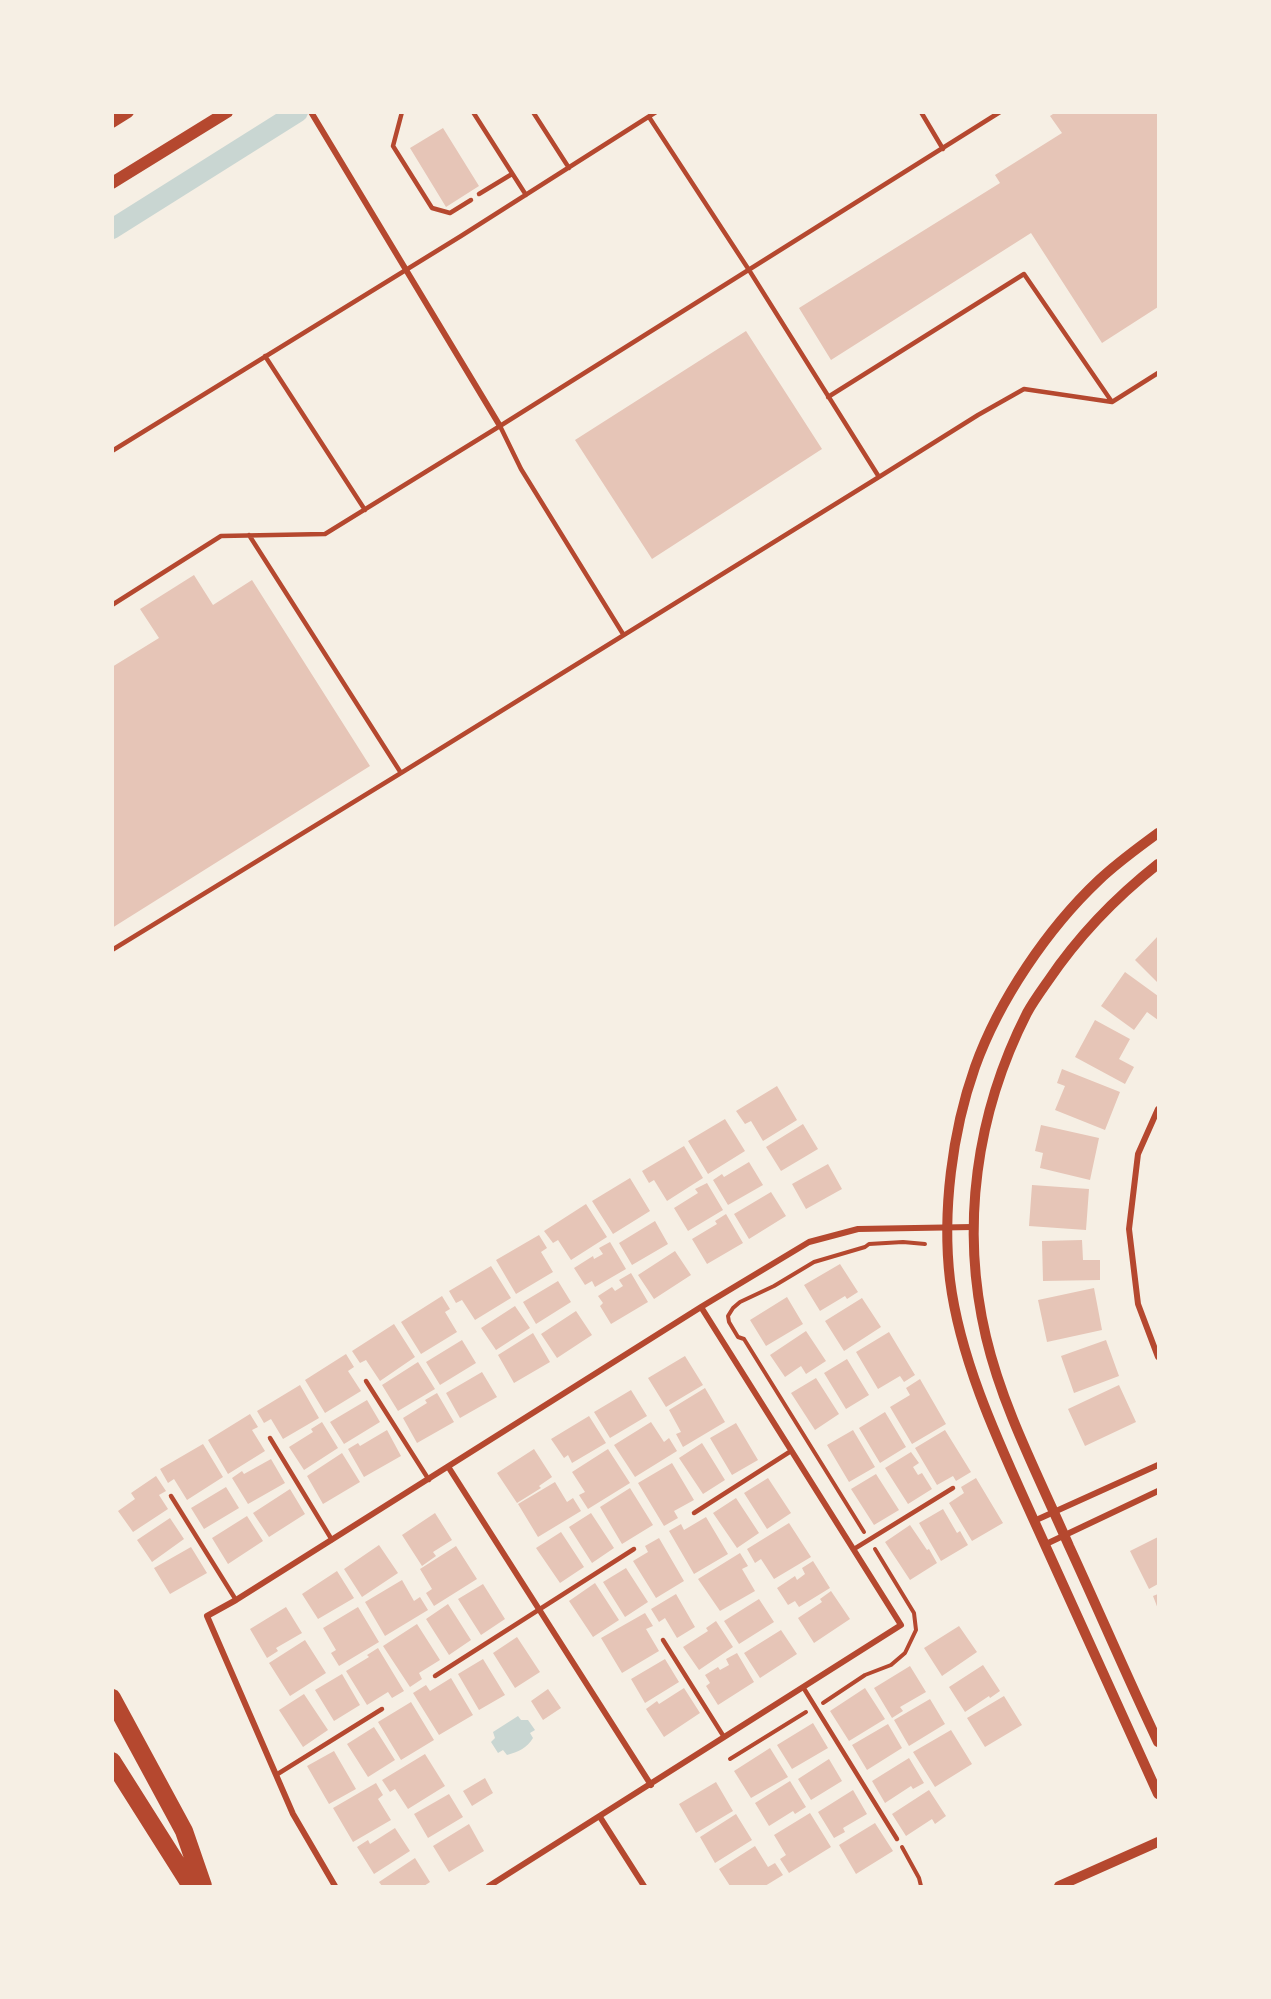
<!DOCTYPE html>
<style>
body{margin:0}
#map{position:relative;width:1271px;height:1999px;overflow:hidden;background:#f6efe4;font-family:"Alegreya Sans",sans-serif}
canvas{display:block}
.frame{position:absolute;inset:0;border:114px solid #f6efe4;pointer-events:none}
</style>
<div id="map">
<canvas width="1271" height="1999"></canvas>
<div class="frame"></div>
</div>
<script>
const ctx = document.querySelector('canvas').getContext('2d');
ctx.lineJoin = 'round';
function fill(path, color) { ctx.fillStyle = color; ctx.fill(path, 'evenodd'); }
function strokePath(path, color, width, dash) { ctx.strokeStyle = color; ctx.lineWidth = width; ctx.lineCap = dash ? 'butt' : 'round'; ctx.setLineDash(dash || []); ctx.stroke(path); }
fill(new Path2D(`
 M518 1716 521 1720H528L535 1730 530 1733 533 1738C527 1748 518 1752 507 1755L503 1750 498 1753 491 1742 495 1738 493 1732Z`), '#c9d6d2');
strokePath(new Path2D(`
 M112 229 298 112`), '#c9d6d2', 20);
fill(new Path2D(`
 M1056 112H1158V307L1102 343 1031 233 831 360 799 308 1000 183 995 175 1062 133 1050 116Z
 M443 128 479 186 446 207 410 148Z
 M746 331 822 449 652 559 575 440Z
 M194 575 213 605 252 580 370 766 112 928V667L159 638 140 609Z
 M1158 936V983L1135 960Z
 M1125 972 1158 996V1020L1147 1012 1134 1030 1101 1006Z
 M1095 1020 1130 1039 1119 1059 1134 1067 1125 1084 1075 1057Z
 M1062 1069 1120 1092 1105 1130 1055 1110 1065 1086 1057 1083Z
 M777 1086 797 1120 763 1141 751 1121 745 1124 736 1111Z
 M725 1119 745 1151 708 1174 688 1141Z
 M803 1124 818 1149 781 1171 766 1147Z
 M1041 1125 1099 1138 1090 1180 1040 1168 1043 1153 1035 1151Z
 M684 1146 703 1178 667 1201 654 1180 649 1183 642 1171Z
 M749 1162 763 1185 728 1205 713 1180 722 1174 724 1177Z
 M828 1164 842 1189 806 1209 792 1184Z
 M630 1178 650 1211 613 1234 592 1201Z
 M707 1183 723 1210 688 1231 674 1208 698 1193 695 1189Z
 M1032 1185 1089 1189 1086 1230 1029 1226Z
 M771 1192 786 1216 749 1239 734 1214Z
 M586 1204 607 1237 571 1260 558 1240 553 1243 544 1231Z
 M726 1214 743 1243 707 1264 692 1239 717 1224 715 1221Z
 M655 1221 668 1244 632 1265 619 1243Z
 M539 1235 547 1248 541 1252 553 1272 516 1294 496 1260Z
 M1082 1240 1083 1260H1100V1280L1043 1281 1042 1241Z
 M610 1242 626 1269 595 1287 592 1281 585 1285 574 1268 593 1256 594 1259 603 1254 599 1248Z
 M675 1251 691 1275 654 1299 638 1275Z
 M840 1264 858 1292 847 1299 845 1296 820 1311 804 1285Z
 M491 1266 511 1298 475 1320 462 1300 456 1303 449 1291Z
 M631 1273 648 1302 611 1324 600 1306 603 1303 598 1296 612 1287 615 1291 623 1286 619 1280Z
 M558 1281 571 1302 536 1324 523 1302Z
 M1094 1288 1102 1330 1047 1342 1038 1300Z
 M442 1296 450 1309 445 1312 457 1332 421 1354 401 1322Z
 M787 1297 803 1324 766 1346 750 1320Z
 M862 1298 881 1327 844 1351 825 1321Z
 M515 1306 530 1328 496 1350 481 1328Z
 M576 1311 592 1335 557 1358 541 1334Z
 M394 1324 415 1357 380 1381 366 1360 360 1363 352 1351Z
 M806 1331 826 1361 806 1374 801 1366 785 1377 770 1355Z
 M889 1332 915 1375 904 1382 900 1376 878 1389 856 1352Z
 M533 1333 550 1362 514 1383 498 1355Z
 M462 1340 476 1363 440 1385 426 1362Z
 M1106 1340 1119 1376 1074 1393 1061 1356Z
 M346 1354 354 1367 348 1371 361 1391 325 1413 305 1380Z
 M685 1356 703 1385 666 1407 648 1378Z
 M847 1359 869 1395 846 1409 824 1373Z
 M418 1362 435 1389 398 1411 382 1385Z
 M482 1372 497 1397 460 1418 446 1393Z
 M816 1378 839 1414 815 1430 791 1393Z
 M920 1379 946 1424 912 1444 890 1407 910 1395 906 1388Z
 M300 1385 319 1418 283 1439 271 1419 264 1423 257 1411Z
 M1119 1385 1136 1422 1085 1446 1068 1409Z
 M705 1388 725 1422 683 1447 676 1434 681 1432 669 1410Z
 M631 1390 647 1416 610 1438 594 1412Z
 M437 1393 454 1422 417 1443 403 1418 427 1403 425 1400Z
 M367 1400 380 1422 344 1444 330 1422Z
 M885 1412 906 1447 880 1463 859 1428Z
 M250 1414 258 1427 252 1430 265 1451 228 1474 208 1440Z
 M589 1416 606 1443 572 1463 568 1455 564 1458 551 1439Z
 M322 1422 338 1448 304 1470 289 1447 313 1432 311 1429Z
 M651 1422 664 1442 669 1438 677 1451 635 1477 614 1445Z
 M736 1423 758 1460 732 1475 710 1438Z
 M387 1430 401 1456 364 1477 348 1449 358 1443 360 1446Z
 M853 1430 875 1467 849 1482 827 1445Z
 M945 1430 971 1472 956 1481 953 1476 937 1485 915 1448Z
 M702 1443 725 1480 703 1494 679 1458Z
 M203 1444 223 1477 187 1500 174 1479 168 1483 160 1469Z
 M534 1449 552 1477 539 1486 541 1488 517 1503 497 1473Z
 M608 1449 630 1483 588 1509 579 1495 585 1492 572 1472Z
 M911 1452 919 1463 913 1467 918 1475 922 1473 932 1489 908 1504 885 1468Z
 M342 1453 360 1482 323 1504 307 1476Z
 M271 1459 285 1483 248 1504 232 1478 242 1471 244 1474Z
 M672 1463 694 1500 674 1511 678 1518 664 1526 638 1483Z
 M876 1474 899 1510 874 1525 851 1489Z
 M156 1476 166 1491 159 1495 168 1509 133 1532 118 1511 135 1499 131 1493Z
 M768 1478 791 1513 767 1529 744 1493Z
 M976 1478 1003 1523 972 1541 949 1503 964 1493 961 1487Z
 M555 1482 567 1502 573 1498 581 1511 538 1537 518 1504Z
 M226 1487 239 1508 204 1529 191 1508Z
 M630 1488 653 1525 622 1544 600 1507Z
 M290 1489 305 1514 269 1537 253 1513Z
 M736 1498 759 1533 737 1548 713 1513Z
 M943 1509 957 1533 960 1531 968 1545 941 1561 919 1523Z
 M435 1513 452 1540 433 1552 436 1556 422 1566 402 1535Z
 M591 1513 614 1548 592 1563 569 1527Z
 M247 1516 263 1541 228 1564 212 1538Z
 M706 1517 728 1554 694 1574 669 1531 681 1524 684 1530Z
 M170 1518 184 1539 152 1562 137 1540Z
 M789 1523 811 1557 774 1579 761 1559 755 1563 747 1549Z
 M910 1525 927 1550 929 1549 937 1563 910 1580 885 1542Z
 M561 1532 584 1567 560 1583 536 1548Z
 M1158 1537V1584L1149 1589 1130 1551Z
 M659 1538 684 1581 656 1598 633 1561 648 1552 645 1546Z
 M379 1545 398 1573 362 1597 344 1569Z
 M456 1546 477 1579 434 1606 426 1593 432 1589 420 1569Z
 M191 1547 207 1573 170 1594 154 1568Z
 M740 1553 748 1566 742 1569 755 1591 720 1611 698 1579Z
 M813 1561 830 1588 799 1607 795 1601 788 1605 777 1588 795 1576 797 1580 805 1574 802 1568Z
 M626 1568 648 1602 625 1617 603 1582Z
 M337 1571 354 1598 318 1619 302 1594Z
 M402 1580 414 1601 420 1597 428 1610 385 1636 365 1602Z
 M595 1583 619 1620 593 1637 569 1601Z
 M483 1584 505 1619 481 1635 458 1599Z
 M831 1591 850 1619 814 1643 798 1618 822 1602 820 1599Z
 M676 1594 695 1627 677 1638 665 1618 659 1622 651 1609Z
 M1158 1594V1609L1153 1596Z
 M759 1599 774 1622 739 1644 724 1621Z
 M448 1604 471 1640 449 1655 426 1619Z
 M286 1607 302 1633 276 1648 278 1651 267 1658 250 1629Z
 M358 1607 379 1642 339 1666 331 1653 336 1650 323 1628Z
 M645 1613 653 1626 646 1629 659 1651 622 1673 601 1638Z
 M716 1621 733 1647 699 1670 683 1647 708 1631 706 1628Z
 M417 1624 440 1660 419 1673 422 1679 410 1687 383 1646Z
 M959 1626 977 1652 942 1676 924 1648Z
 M781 1630 797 1654 760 1678 744 1653Z
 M517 1637 540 1672 515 1688 493 1653Z
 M305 1640 326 1673 290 1696 269 1663Z
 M378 1648 404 1691 392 1698 388 1692 367 1705 346 1671 369 1657 367 1655Z
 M737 1653 754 1682 718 1705 706 1686 710 1683 705 1675 718 1667 720 1670 729 1665 726 1659Z
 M483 1659 505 1695 479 1710 458 1674Z
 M665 1659 679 1682 645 1703 631 1679Z
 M983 1665 1000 1691 990 1698 989 1696 965 1712 949 1687Z
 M910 1666 926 1692 900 1707 903 1711 892 1718 874 1688Z
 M342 1674 360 1705 334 1721 315 1690Z
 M451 1678 473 1715 439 1735 413 1693 426 1685 430 1691Z
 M684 1688 700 1713 664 1737 646 1709 657 1701 659 1704Z
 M865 1688 885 1719 849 1741 830 1711Z
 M548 1689 561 1708 543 1720 531 1701Z
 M304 1694 328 1730 303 1747 279 1710Z
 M1004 1696 1022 1725 985 1747 967 1718Z
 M930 1699 945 1724 909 1746 894 1720Z
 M411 1702 434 1740 401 1760 378 1722Z
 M813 1723 828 1748 792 1769 777 1745Z
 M888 1724 902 1748 867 1770 852 1745Z
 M374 1727 395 1760 368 1777 347 1744Z
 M951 1730 972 1764 935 1787 913 1752Z
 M770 1748 788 1777 751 1798 734 1771Z
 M334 1751 356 1789 329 1804 307 1766Z
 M425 1754 445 1786 408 1809 395 1789 390 1792 382 1780Z
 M909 1758 924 1783 913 1789 911 1786 885 1803 872 1781Z
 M829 1759 842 1781 811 1800 798 1779Z
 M485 1778 493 1793 472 1806 463 1791Z
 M790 1781 806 1807 795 1814 793 1811 769 1826 755 1803Z
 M716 1782 733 1811 696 1833 679 1804Z
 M376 1783 383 1795 378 1799 391 1820 353 1842 333 1808Z
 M853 1790 867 1814 843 1828 845 1832 834 1838 818 1812Z
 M929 1790 946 1816 935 1824 932 1819 906 1836 892 1814Z
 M449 1794 463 1817 428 1838 414 1814Z
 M810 1813 831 1847 789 1873 780 1859 786 1855 774 1835Z
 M736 1814 752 1840 715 1863 700 1837Z
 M875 1823 893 1851 856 1874 839 1845Z
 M469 1824 484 1851 449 1872 433 1846Z
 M395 1828 410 1851 374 1874 357 1847 368 1840 370 1844Z
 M755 1846 768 1867 775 1863 783 1875 765 1886H730L719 1869Z
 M415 1858 430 1882 424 1886H382L379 1882Z`), '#e6c5b7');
strokePath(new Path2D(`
 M864 1532 744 1339 738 1337 729 1322 728 1316 733 1308 740 1302 774 1286 814 1262 865 1247 869 1244 903 1242 925 1244
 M823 1703 865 1675 891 1665 905 1653 916 1630 914 1613 875 1549
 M730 1759 806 1712
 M902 1847 919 1878 921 1886`), '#b5482f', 4);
strokePath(new Path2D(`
 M402 112 393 146 432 208 450 213 471 200
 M473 112 526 195
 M533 112 569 168
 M921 112 943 149
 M649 117 749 270 879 477 978 415 1024 389 1112 402 1158 373
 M479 194 512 174
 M265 356 365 510
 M828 397 1024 274 1112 402
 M500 426 521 469 623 634
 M112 451 461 236 656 112
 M249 535 401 773 879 477
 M112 605 221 536 325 534 500 426 1000 112
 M112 950 401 773
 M366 1381 429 1480
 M270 1438 332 1540
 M171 1496 236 1600
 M694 1513 791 1451
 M854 1549 953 1488
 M663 1640 724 1737
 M435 1676 634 1549
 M803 1687 897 1839
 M276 1775 382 1709`), '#b5482f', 4.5);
strokePath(new Path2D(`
 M311 112 500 426
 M1158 1109 1138 1154 1129 1229 1138 1304 1158 1357
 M449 1468 651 1785
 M1034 1521 1158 1465
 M1044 1545 1158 1491
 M600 1817 644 1886
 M335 1886 293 1814 207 1616 236 1600 701 1307 809 1242 858 1229 972 1227
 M489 1886 901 1625 701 1307`), '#b5482f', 6);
strokePath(new Path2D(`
 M1158 833C1138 848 1118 862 1099 880 1048 928 999 1000 975 1067 952 1132 942 1212 950 1280 960 1360 998 1441 1031 1514 1073 1608 1116 1701 1158 1794
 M1158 864C1115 898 1079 935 1048 981 1041 991 1033 1002 1027 1013 976 1113 960 1227 986 1337 1003 1409 1039 1477 1069 1546 1099 1611 1127 1677 1158 1742
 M1059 1886 1158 1842`), '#b5482f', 10);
strokePath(new Path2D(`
 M112 122 128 112
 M112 183 227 112`), '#b5482f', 12);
strokePath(new Path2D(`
 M112 1698 184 1831 203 1886
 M112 1761 191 1886`), '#b5482f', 18);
</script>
